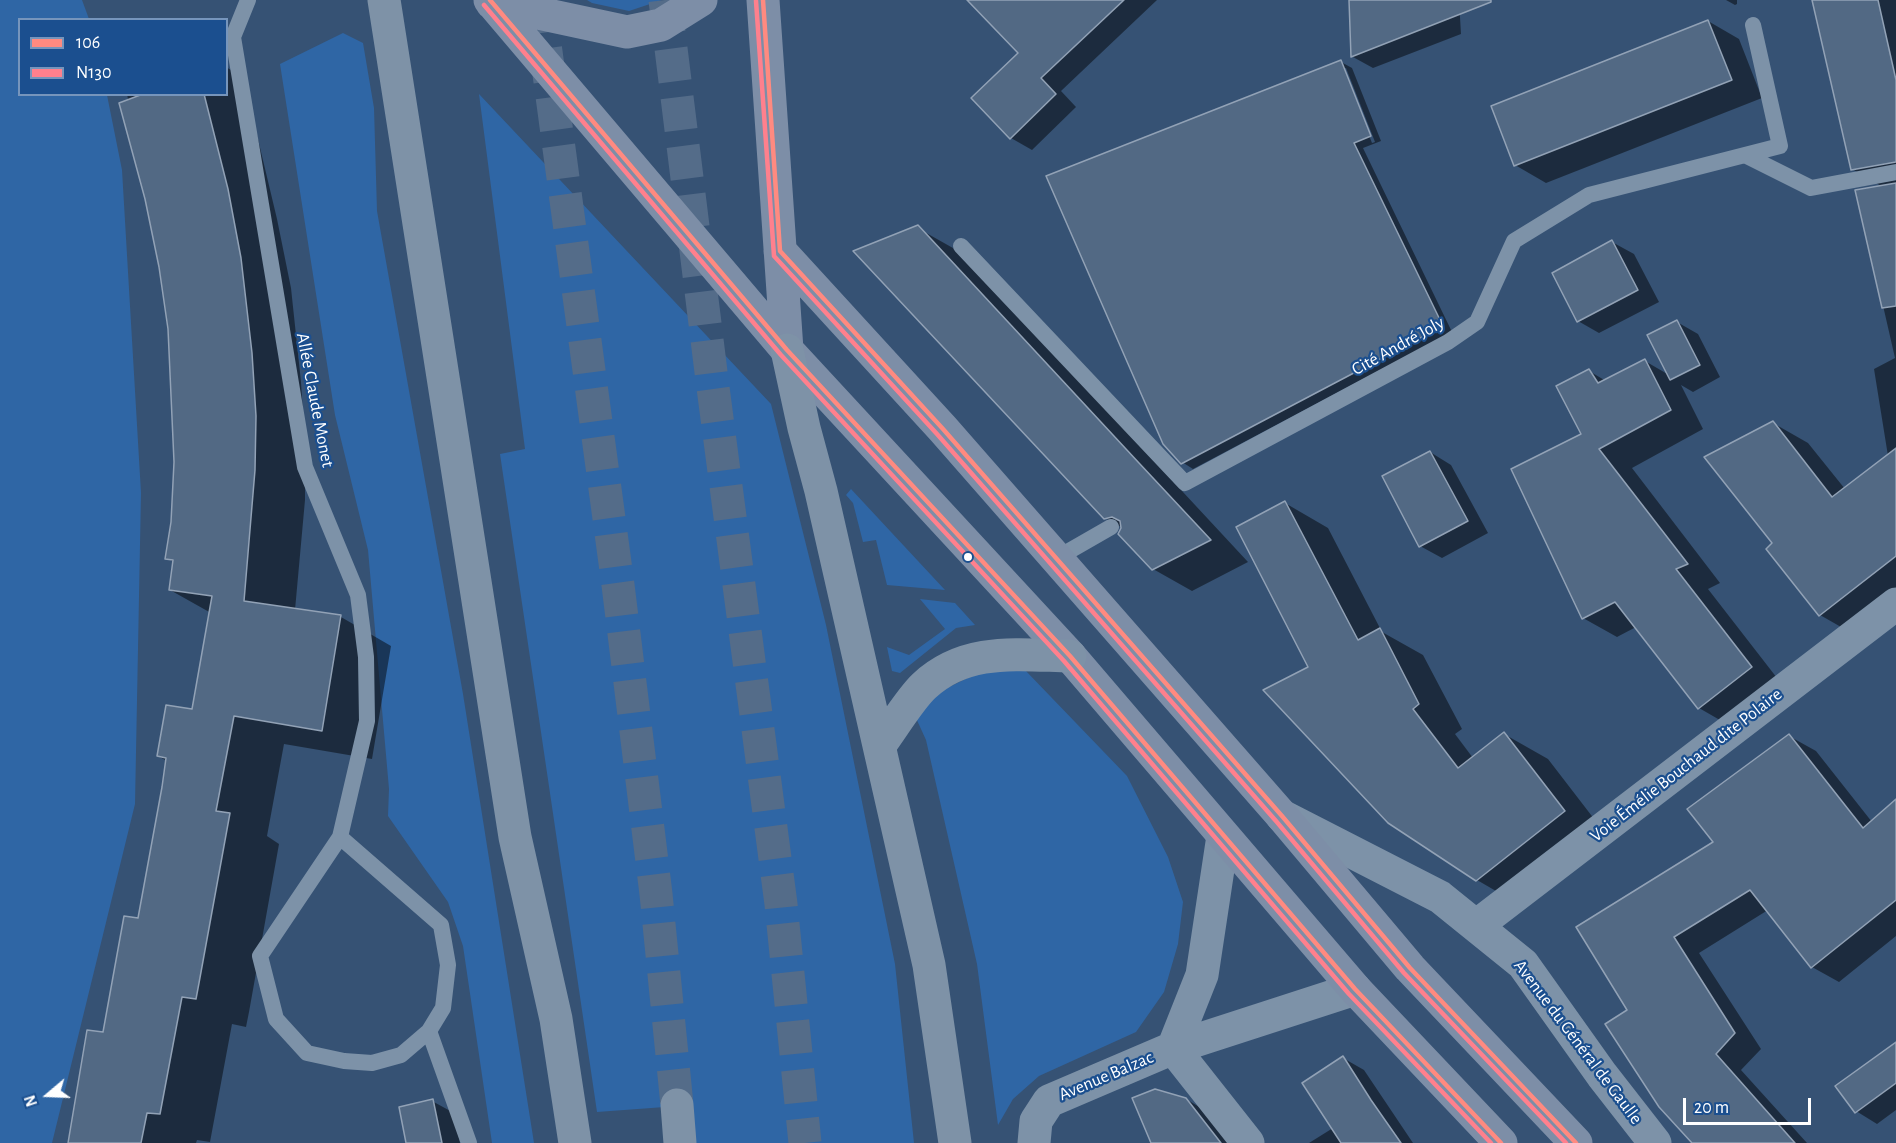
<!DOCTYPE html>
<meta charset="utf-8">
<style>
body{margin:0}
#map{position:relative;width:1896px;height:1143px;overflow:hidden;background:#365274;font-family:"Alegreya Sans",sans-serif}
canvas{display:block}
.legend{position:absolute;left:18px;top:18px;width:210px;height:78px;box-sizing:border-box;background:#1b4f8f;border:2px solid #7695bc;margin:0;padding:8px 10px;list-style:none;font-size:18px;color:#fff}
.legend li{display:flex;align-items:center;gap:12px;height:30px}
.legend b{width:30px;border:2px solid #7695bc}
.north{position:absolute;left:18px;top:1065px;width:60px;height:60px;-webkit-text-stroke:4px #1b4f8f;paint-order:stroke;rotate:251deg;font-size:16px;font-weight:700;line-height:24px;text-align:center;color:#fff}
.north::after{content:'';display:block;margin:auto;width:21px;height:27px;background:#fff;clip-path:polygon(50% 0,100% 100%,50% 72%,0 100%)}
.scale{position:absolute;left:1683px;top:1098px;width:128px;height:27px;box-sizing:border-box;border:3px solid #fff;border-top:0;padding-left:8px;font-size:18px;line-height:21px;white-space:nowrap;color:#fff;-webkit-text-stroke:4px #1b4f8f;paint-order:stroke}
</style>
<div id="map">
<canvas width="1896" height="1143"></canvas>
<ul class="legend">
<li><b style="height:8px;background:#ff8a80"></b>106</li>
<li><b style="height:8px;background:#ff808d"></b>N130</li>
</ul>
<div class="north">N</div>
<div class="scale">20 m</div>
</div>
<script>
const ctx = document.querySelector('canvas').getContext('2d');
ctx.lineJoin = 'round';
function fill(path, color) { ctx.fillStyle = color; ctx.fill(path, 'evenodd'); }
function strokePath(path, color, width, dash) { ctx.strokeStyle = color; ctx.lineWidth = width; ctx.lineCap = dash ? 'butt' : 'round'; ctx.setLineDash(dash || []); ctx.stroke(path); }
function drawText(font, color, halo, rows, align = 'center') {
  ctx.font = font + ' "Alegreya Sans",sans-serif'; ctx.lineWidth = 4.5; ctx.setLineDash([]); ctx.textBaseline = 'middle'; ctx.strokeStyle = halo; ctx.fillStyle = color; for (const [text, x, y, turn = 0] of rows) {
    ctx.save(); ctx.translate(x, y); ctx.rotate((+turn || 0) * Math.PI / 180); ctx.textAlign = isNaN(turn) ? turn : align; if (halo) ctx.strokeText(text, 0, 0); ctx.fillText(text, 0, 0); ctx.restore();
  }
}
fill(new Path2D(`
 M0 0H82L89 19 20 20V94L107 95 122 170 141 493 135 804 52 1143H0Z
 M587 0H662L629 11 592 3Z
 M343 33 363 43 374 108 377 211 463 694 534 1143H492L463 946 448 902 388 816 389 789 368 550 335 415 280 64Z
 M479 94 771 404 826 625 895 964 914 1143H696L692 1105 597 1112 500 454 525 449Z
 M851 489 945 590 887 585 876 540 863 542 853 503 846 495Z
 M920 599 955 603 975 625 956 628 900 673 892 671 887 647 909 655 945 629Z
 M992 666 1025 670 1127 776 1168 857 1183 902 1178 944 1164 992 1136 1032 1039 1076 1013 1099 998 1125 977 964 926 740 916 718 933 695Z`), '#2f66a5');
fill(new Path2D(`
 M969 0H1157L1061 91 1076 107 1032 150 1011 138 973 98 1020 53Z
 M1349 0H1459L1461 34 1373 68 1353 57Z
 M1726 0H1737V4L1735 5Z
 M1813 0H1896V603L1855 635 1820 615 1775 544 1773 423 1808 443 1845 489 1888 456 1874 369 1895 358 1857 192 1883 187 1852 169Z
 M1708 21 1739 39 1762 98 1546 183 1515 165Z
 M1341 62 1352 68 1381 141 1363 148 1452 332 1193 469 1182 462ZM1343 68H1346L1375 142 1372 143Z
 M226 67 236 73 257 135 277 219 291 288 301 382 305 445V500L295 610 341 617 391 646 372 759 284 744 267 836 279 844 249 1012 246 1027 232 1024 210 1142 197 1140 196 1143H69L139 920 167 761 158 756 193 711 211 613 170 590 174 562 167 558 172 522 176 462 169 329 160 267 127 94H226Z
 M921 230 960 252 1248 562 1192 591 1153 569 1123 528 1105 518Z
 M1612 242 1634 254 1659 302 1599 333 1578 321Z
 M1677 322 1698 334 1720 377 1693 392 1681 385 1703 429 1632 468 1720 583 1708 589 1784 687 1732 727 1699 708 1636 627 1617 637 1583 618V435L1589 371 1606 381 1645 361 1669 375Z
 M1430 452 1451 465 1488 533 1442 558 1420 546Z
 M1285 503 1328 528 1382 632 1423 655 1462 729 1455 734 1473 758 1504 734 1548 759 1608 837 1520 905 1477 880 1310 667Z
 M1789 736 1816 751 1872 822 1896 801V936L1839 982 1812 967 1768 910 1699 953 1761 1049 1741 1070 1807 1143H1694L1629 1010 1715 843Z
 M1896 1044V1110L1877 1124 1856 1111Z
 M1343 1058 1364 1070 1413 1143H1309L1333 1128Z
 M1186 1099 1206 1111 1231 1143H1152Z
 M432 1101 454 1113 460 1143H408Z`), '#0007');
const building = new Path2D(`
 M967 0H1124L1041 78 1056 94 1010 139 971 98 1018 53Z
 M1349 0H1491V2L1351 57Z
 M1812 0H1878L1896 80V162L1851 170Z
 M1708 20 1732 80 1514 166 1491 106Z
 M1341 60 1371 136 1354 143 1443 326 1181 464 1163 444 1046 176Z
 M143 94H204L228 189 241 258 252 353 256 416 255 470 244 601 341 615 322 731 234 716 216 811 230 813 199 983 196 999 182 997 160 1114 147 1113 141 1143H68L87 1030 103 1032 124 916 138 918 162 787 166 758 157 756 166 705 192 709 212 596 169 590 173 560 165 559 171 522 174 462 168 329 159 267 145 199 119 103Z
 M1896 183V306L1882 308 1855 190Z
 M918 225 1139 463 1211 540 1152 570 1118 534 1121 528 1120 521 1112 517 1104 519 853 251Z
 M1612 240 1638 290 1577 322 1552 273Z
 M1677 320 1700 365 1670 380 1647 335Z
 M1645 359 1671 410 1599 449 1688 564 1676 569 1752 667 1698 709 1615 602 1582 619 1511 469 1581 434 1556 386 1589 369 1598 383Z
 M1773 421 1832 497 1896 448V556L1819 616 1766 549 1772 543 1704 457Z
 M1430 451 1468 521 1419 547 1382 476Z
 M1285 501 1358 640 1380 628 1419 704 1413 709 1458 768 1504 732 1565 811 1476 881 1388 823 1263 690 1308 667 1236 527Z
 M1789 734 1863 828 1896 799V900L1811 968 1750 890 1674 937 1735 1033 1716 1054 1795 1143H1692L1659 1107 1605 1024 1627 1010 1576 927 1713 842 1687 809Z
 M1896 1042V1083L1855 1113 1835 1086Z
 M1343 1056 1371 1100 1401 1143H1341L1302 1083Z
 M1155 1089 1186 1098 1221 1143H1151L1132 1098Z
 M433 1099 442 1143H406L399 1107Z`);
fill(building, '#526984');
strokePath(building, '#92a2b6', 1.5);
strokePath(new Path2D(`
 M539 0 618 585 656 894 677 1105
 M665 0 712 380 781 904 805 1143`), '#546c89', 33, [33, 16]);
strokePath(new Path2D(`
 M248 0 233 37 305 467 358 595 366 657 367 721 340 837
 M1745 155 1811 188 1896 172
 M961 246 1185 483 1448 342 1477 322 1514 241 1589 195 1780 146 1753 25
 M1057 558 1111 527
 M340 837 441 925 448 965 443 1008 429 1031 401 1055 372 1063 344 1061 307 1053 276 1019 260 956Z
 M429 1031 469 1143`), '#7d92a8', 16);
strokePath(new Path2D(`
 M1282 816 1440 897 1523 964 1602 1075 1655 1143
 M1476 926 1896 604
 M1173 1048 1202 975 1223 836
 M1173 1048 1248 1143
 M1034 1143 1036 1121 1049 1101 1173 1048 1355 989`), '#7d92a8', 33);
strokePath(new Path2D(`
 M490 0 787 350 1070 656 1355 989 1501 1143
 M763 0 787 350
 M492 3 627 32 661 25 701 0
 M780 251 943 429 1282 816 1410 968 1576 1143`), '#7d8ea7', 33);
strokePath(new Path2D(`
 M384 0 515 837 556 1019 575 1143
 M787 350 804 428 821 491 929 965 955 1143
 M880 745C892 729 910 699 924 686 966 647 1018 655 1070 656
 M677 1105 680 1143`), '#7e92a7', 33);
strokePath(new Path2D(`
 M490 0 787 350 1070 656 1355 989 1501 1143
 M763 0 780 251 943 429 1282 816 1410 968 1576 1143`), '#ff8a80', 4.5);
strokePath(new Path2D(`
 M756 1 774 256 937 434 1276 821 1404 973 1566 1143
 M484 5 781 355 1064 661 1349 994 1491 1143`), '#ff808d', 4.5);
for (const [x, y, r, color] of [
 [968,557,5,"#fff"]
]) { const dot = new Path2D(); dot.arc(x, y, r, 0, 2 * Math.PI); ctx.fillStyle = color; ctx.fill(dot); strokePath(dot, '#1b4f8f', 2); }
drawText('18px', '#fff', '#1b4f8f', [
 ["Cité André Joly",1398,346,-29],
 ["Allée Claude Monet",315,400,79],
 ["Voie Émélie Bouchaud dite Polaire",1686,765,-38],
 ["Avenue du Général de Gaulle",1578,1042,53],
 ["Avenue Balzac",1106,1076,-23]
]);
</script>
